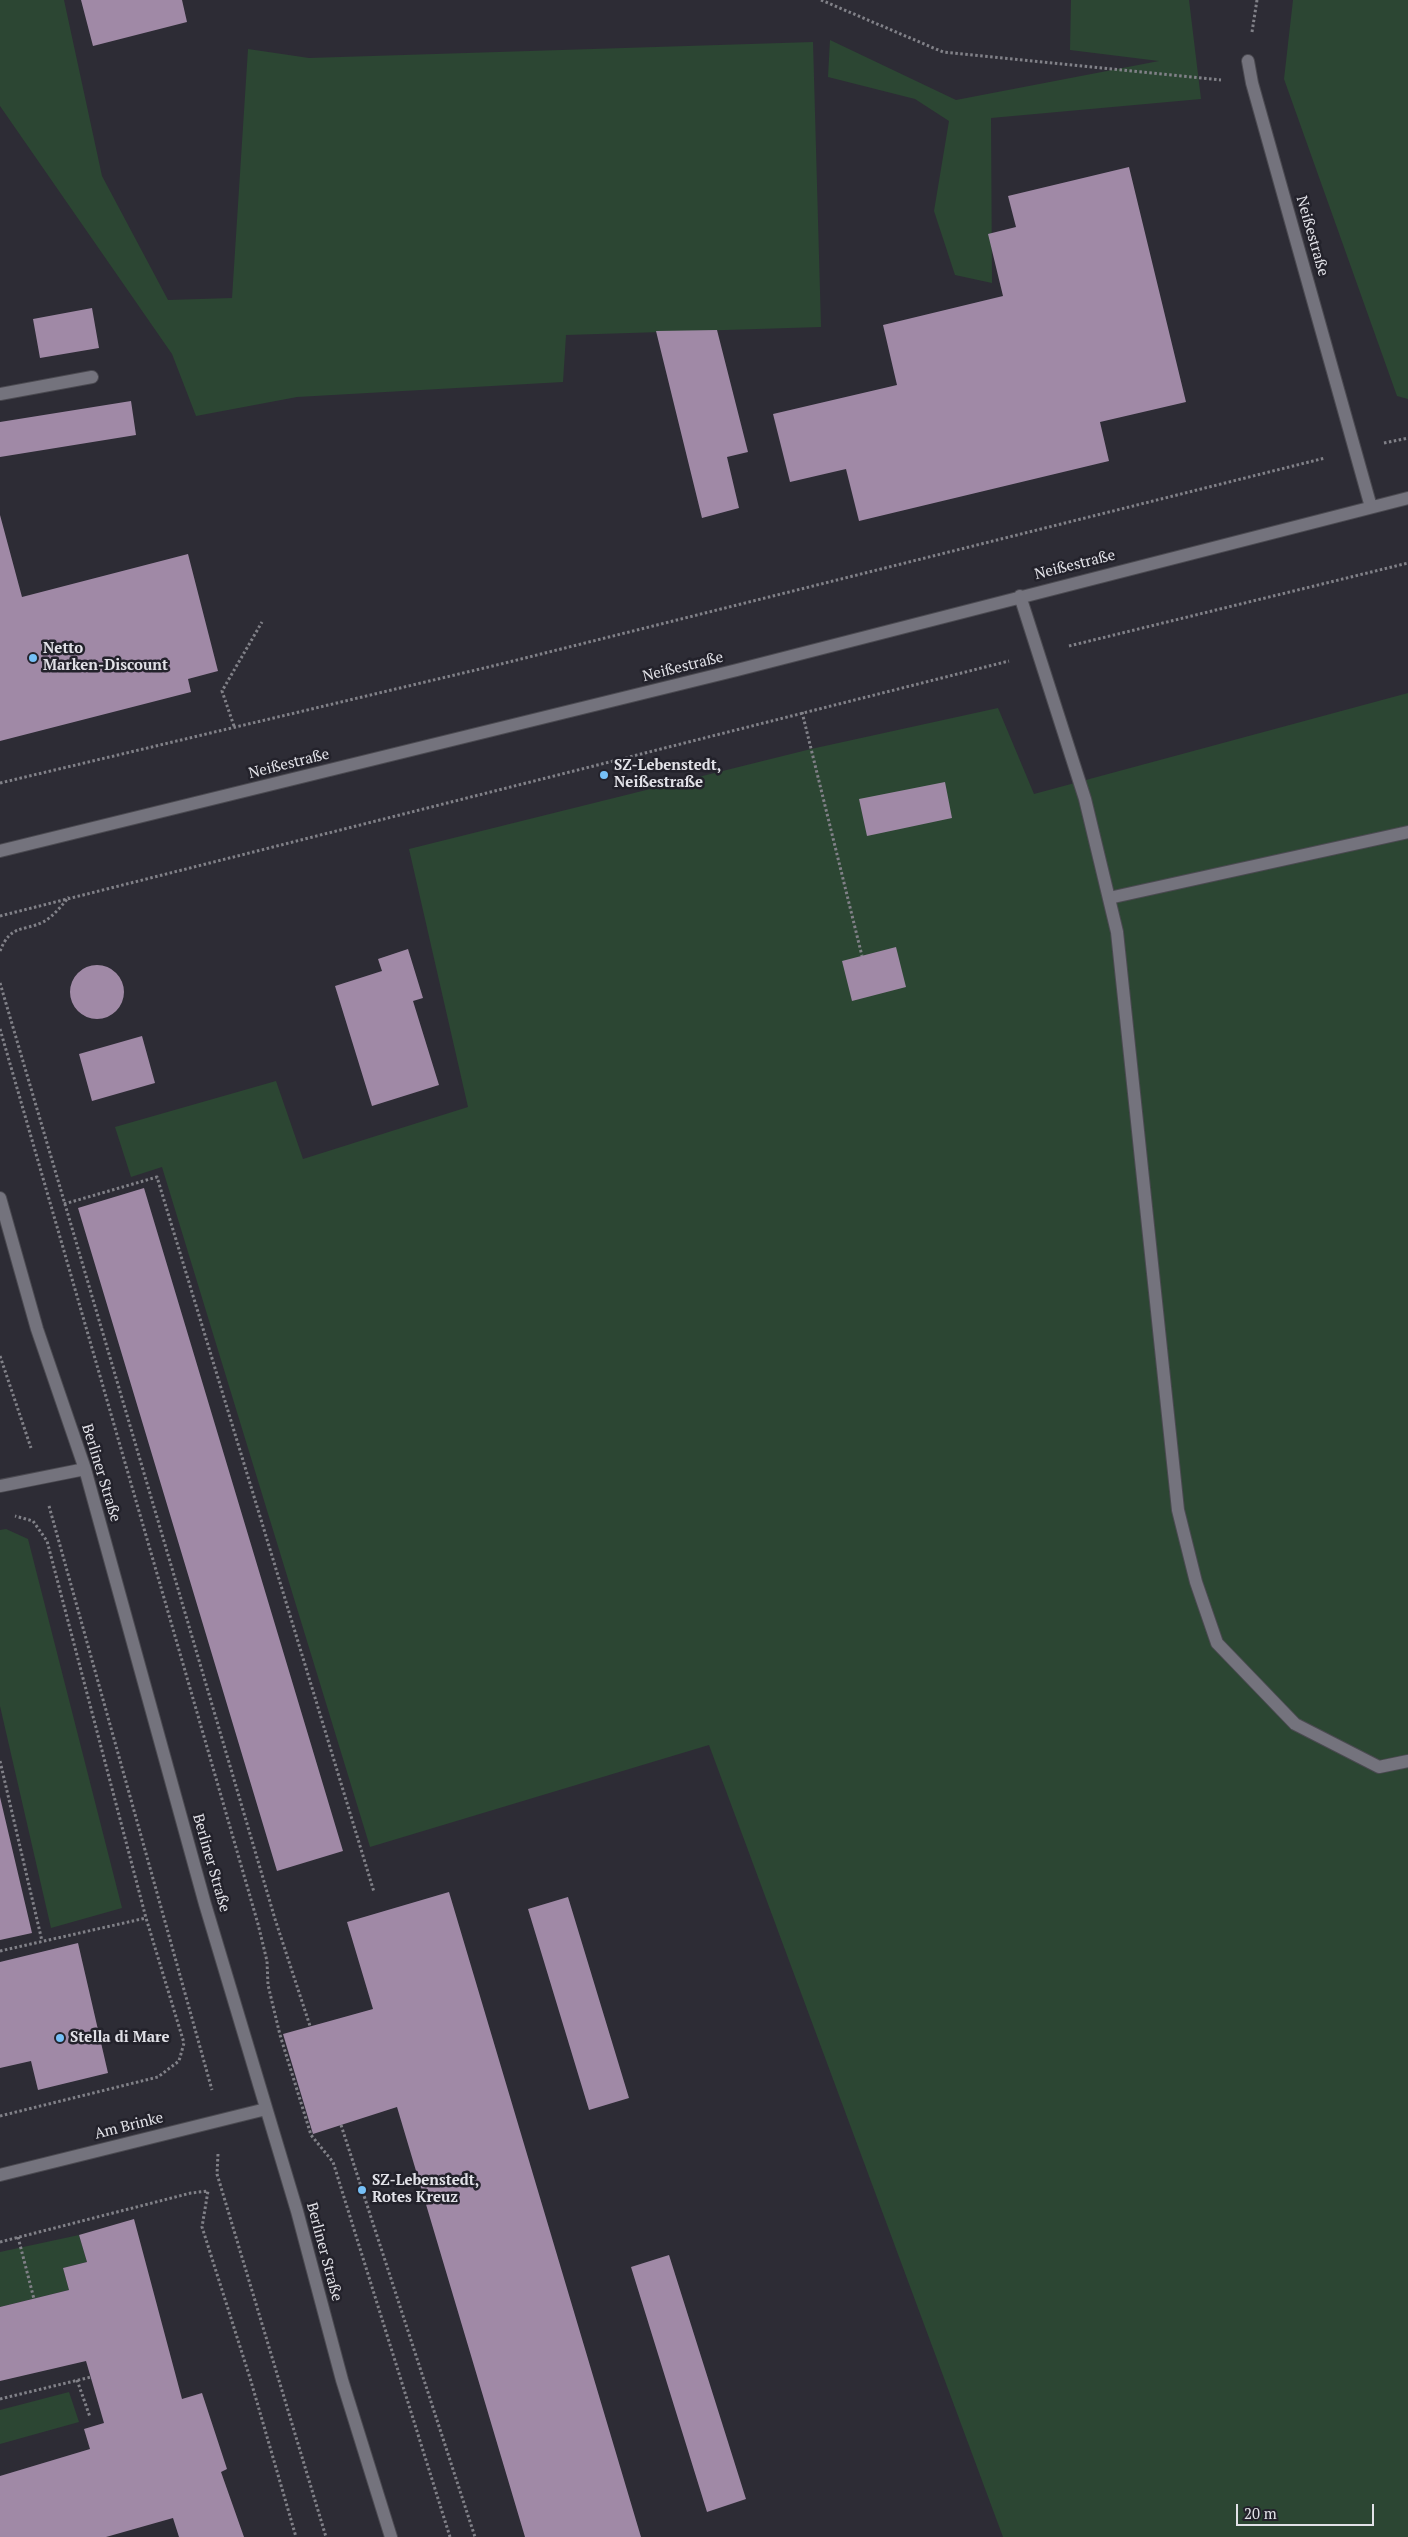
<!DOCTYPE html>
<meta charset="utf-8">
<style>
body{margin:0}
#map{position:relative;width:1408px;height:2537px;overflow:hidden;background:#2d2c35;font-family:"PT Serif",serif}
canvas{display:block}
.scale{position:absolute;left:1236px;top:2504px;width:138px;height:22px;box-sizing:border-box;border:2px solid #e2e2e8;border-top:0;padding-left:6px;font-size:15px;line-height:18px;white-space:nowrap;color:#e2e2e8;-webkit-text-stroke:4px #23222b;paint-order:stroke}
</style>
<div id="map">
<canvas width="1408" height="2537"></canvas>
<div class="scale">20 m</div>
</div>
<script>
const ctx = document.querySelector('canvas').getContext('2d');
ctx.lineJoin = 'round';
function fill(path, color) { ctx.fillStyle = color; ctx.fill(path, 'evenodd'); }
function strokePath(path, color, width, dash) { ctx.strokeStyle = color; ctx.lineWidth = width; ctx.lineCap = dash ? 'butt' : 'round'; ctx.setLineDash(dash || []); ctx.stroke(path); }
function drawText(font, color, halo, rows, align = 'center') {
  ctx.font = font + ' "PT Serif",serif'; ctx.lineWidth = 5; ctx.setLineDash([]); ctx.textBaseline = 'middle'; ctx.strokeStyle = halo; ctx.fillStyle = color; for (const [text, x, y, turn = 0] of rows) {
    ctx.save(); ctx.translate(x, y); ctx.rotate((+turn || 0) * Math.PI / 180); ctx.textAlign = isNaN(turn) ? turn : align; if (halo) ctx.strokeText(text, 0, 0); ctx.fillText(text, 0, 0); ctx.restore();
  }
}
fill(new Path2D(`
 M0 0H64L102 176 168 300 232 298 248 49 309 58 813 42 821 327 566 335 563 382 297 397 196 416 172 354 0 106Z
 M1071 0H1189L1201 99 991 118 992 283 955 275 934 211 949 121 915 99 828 77 830 40 956 100 1159 61 1070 50Z
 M1293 0H1408V399L1397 396 1284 79Z
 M1408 693V2537H1003L709 1745 370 1847 162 1167 131 1177 115 1127 276 1081 303 1159 468 1107 409 849 811 749 998 708 1034 794Z
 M6 1529 28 1539 122 1908 51 1928 0 1706V1530Z
 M79 2235 87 2262 63 2268 69 2290 0 2307V2252Z
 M69 2392 79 2422 0 2444V2410Z`), '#2c4633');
fill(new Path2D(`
 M81 0H182L187 22 93 46Z
 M1129 167 1186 402 1100 422 1109 461 859 521 846 469 790 482 773 414 897 385 883 325 1003 296 988 234 1016 227 1008 196Z
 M92 308 99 348 40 358 33 319Z
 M717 330 748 452 727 457 739 508 702 518 656 331Z
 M131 401 136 435 0 457V422Z
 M0 515 22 597 188 554 218 671 188 679 191 692 0 741Z
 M945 782 952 818 867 836 859 799Z
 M896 947 906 987 852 1001 842 961Z
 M408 949 423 998 413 1001 439 1085 372 1106 335 986 382 971 378 959Z
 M70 992a27 27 0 1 1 54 0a27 27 0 1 1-54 0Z
 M142 1036 155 1083 92 1101 79 1054Z
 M144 1188 343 1851 277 1871 78 1208Z
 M0 1797 32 1933 0 1940Z
 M449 1892 641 2537H525L397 2107 313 2134 283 2034 373 2009 347 1922Z
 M568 1897 629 2098 589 2110 528 1909Z
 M78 1943 108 2073 38 2090 31 2061 0 2068V1962Z
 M134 2219 182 2399 202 2393 227 2469 221 2472 244 2537H179L173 2518 106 2537H0V2476L90 2449 84 2429 104 2423 86 2361 0 2381V2307L69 2290 63 2268 87 2262 79 2235Z
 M669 2255 746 2499 707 2512 631 2267Z`), '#a089a6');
const minor = new Path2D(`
 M1248 61 1252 83 1371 507
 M0 394 92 377
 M1020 596 1085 799 1117 932 1178 1510 1196 1582 1217 1643 1295 1724 1379 1767 1408 1761
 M0 851 737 670 1408 498
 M1109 898 1408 832
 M0 1198 37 1329 85 1469 205 1904 297 2211 342 2380 391 2537
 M0 1486 85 1469
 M0 2175 266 2109`);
strokePath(minor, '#4b4a51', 14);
strokePath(new Path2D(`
 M821 0 943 52 1221 80
 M1252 32 1257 0
 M1384 443 1408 438
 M1069 646 1408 563
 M802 712 862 956
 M234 726 222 691 262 622
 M0 783 501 664 1325 458
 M0 916 1009 661
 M0 951C11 924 22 932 43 922 53 917 62 905 69 897
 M0 983 275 1919 310 2026
 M0 1029 258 1924 267 1961 268 1985 280 2035 311 2135 333 2162 450 2537
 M64 1204 157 1177 374 1892
 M0 1356 31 1448
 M49 1506 212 2090
 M0 1761 42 1941
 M0 1951 146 1918
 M0 2116 158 2077 179 2061 184 2043 146 1918 47 1541 33 1521 15 1516
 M341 2125 475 2537
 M218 2154 217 2174 326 2537
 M18 2237 34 2299
 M0 2242 191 2193 208 2191 202 2227 250 2378 296 2537
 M77 2380 90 2417
 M0 2399 91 2377`), '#818188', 3, [2.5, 2.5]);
strokePath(minor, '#74737d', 12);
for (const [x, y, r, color] of [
 [33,658,5,"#76c0f7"],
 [604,775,5,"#76c0f7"],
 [60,2038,5,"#76c0f7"],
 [362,2190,5,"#76c0f7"]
]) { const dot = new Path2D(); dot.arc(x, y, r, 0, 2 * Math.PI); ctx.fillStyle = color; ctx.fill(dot); strokePath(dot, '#23222b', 2); }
drawText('15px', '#e2e2e8', '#23222b', [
 ["Neißestraße",1312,236,74],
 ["Neißestraße",1075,565,-14],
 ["Neißestraße",683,667,-14],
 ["Neißestraße",289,764,-14],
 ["Berliner Straße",101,1473,73],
 ["Berliner Straße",211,1863,74],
 ["Am Brinke",129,2126,-14],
 ["Berliner Straße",324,2252,75]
]);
drawText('bold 15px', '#e2e2e8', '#23222b', [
 ["Netto",43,649],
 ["Marken-Discount",43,666],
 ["SZ-Lebenstedt,",614,766],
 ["Neißestraße",614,783],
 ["Stella di Mare",70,2038],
 ["SZ-Lebenstedt,",372,2181],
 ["Rotes Kreuz",372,2198]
], 'left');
</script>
